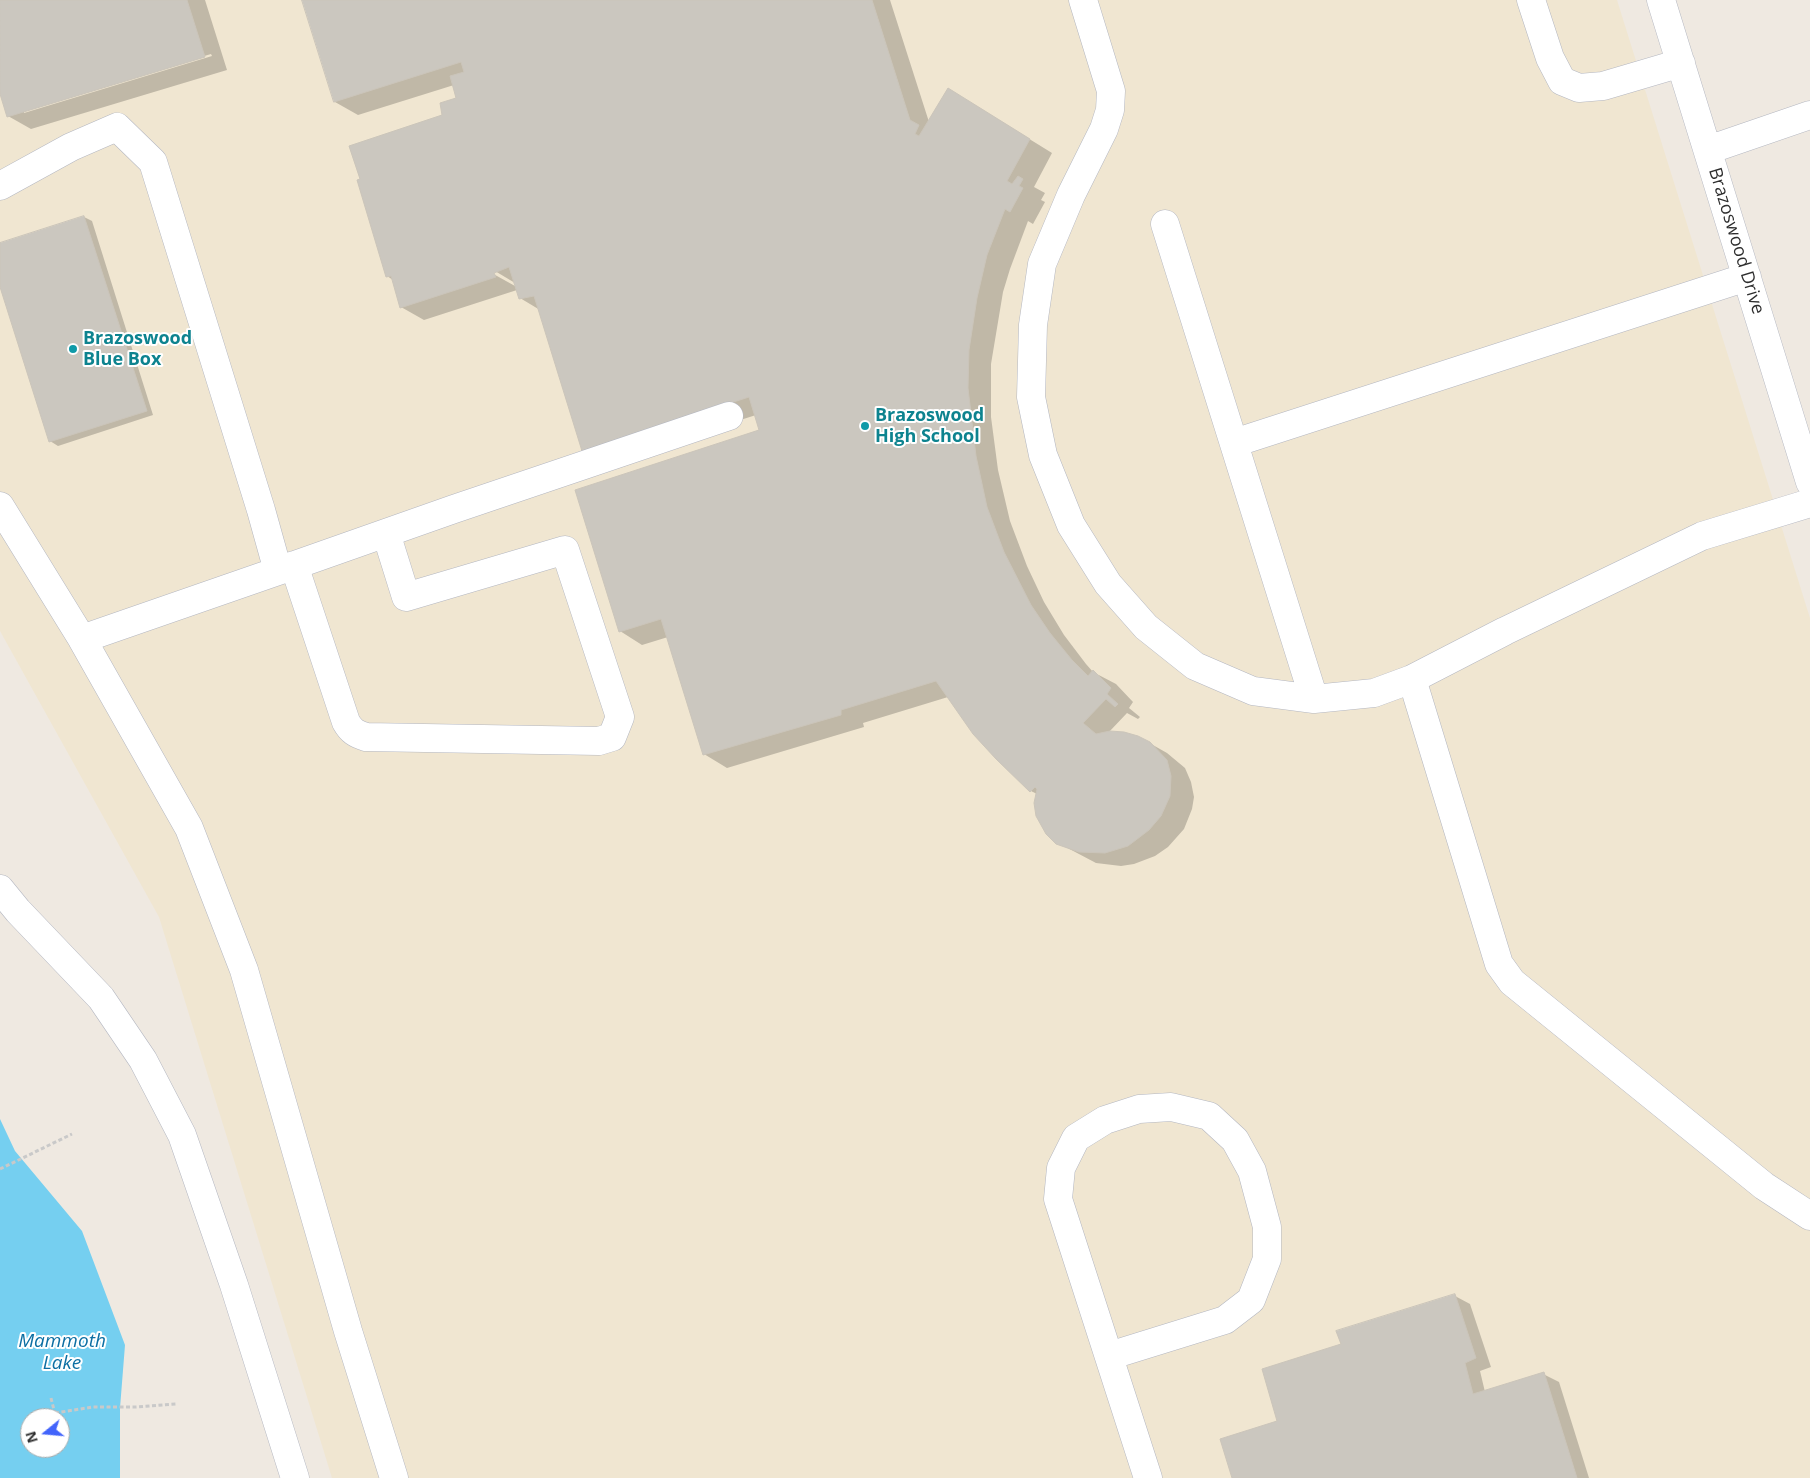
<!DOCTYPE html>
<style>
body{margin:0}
#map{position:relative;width:1810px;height:1478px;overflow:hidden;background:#efe9e1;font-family:"Open Sans",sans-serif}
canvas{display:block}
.north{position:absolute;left:20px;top:1408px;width:50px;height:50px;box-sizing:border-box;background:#fff;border:1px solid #ababab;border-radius:50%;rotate:253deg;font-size:14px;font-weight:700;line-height:20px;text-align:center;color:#2e2e2e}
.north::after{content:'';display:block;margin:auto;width:18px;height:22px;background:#4264fb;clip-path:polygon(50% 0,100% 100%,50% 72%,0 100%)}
</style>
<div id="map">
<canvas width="1810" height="1478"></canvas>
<div class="north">N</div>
</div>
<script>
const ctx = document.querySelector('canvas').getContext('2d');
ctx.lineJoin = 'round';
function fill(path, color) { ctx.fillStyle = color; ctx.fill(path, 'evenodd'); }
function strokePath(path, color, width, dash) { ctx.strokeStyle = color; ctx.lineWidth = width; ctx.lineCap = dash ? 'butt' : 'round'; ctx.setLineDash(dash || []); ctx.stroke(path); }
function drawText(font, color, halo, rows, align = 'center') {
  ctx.font = font + ' "Open Sans",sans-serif'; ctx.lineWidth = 4; ctx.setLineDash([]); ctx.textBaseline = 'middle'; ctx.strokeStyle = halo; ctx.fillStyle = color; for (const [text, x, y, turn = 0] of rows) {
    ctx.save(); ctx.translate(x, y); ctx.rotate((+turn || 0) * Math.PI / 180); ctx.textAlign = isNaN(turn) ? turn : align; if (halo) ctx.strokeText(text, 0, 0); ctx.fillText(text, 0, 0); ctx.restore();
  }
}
fill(new Path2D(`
 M0 0H1617L1810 618V1478H332L159 917 0 631Z`), '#f0e6d1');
fill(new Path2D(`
 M0 1119 15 1151 82 1231 125 1345 120 1408V1478H0ZM30 1418H60V1448H30Z`), '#75cff0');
fill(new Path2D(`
 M0 0H205L227 70 31 129 8 116 0 90ZM211 54 212 56 24 113V110Z
 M304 0H890L929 122 971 103 1052 153 1034 187 1045 193 1041 200 1045 202 1033 224 1028 221 1010 269 1003 292 991 364V417L998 470 1010 521 1027 566 1044 602 1064 635 1086 664 1093 672 1116 684 1133 702 1129 708 1140 717 1138 719 1127 713 1109 732 1144 740 1167 753 1185 768 1191 782 1194 797 1192 809 1184 829 1168 847 1155 856 1134 864 1121 866 1096 863 1060 844 1037 794 1031 791 948 697 863 723 864 727 727 768 704 754 668 637 642 645 620 631 761 431 756 415 606 463 583 450 540 310 520 298 517 290 424 320 401 307 393 280 387 276 444 116 458 99 454 85 358 115 335 102ZM490 268 515 283V286L488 271Z
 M84 217 92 221 153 415 58 446 50 441 0 283V244Z
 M1455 1296 1470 1304 1491 1367 1480 1371 1485 1392 1543 1374 1559 1382 1589 1478H1233L1342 1345Z`), '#0003');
const building = new Path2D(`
 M0 0H187L205 57 7 117 0 94Z
 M302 0H872L910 120 919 125 915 134 919 136 948 88 1030 139 1007 181 1012 184 1018 176 1023 179 1019 186 1023 188 1010 212 1005 209 987 255 977 298 969 350 968 388 976 456 987 507 1004 552 1031 605 1050 633 1072 660 1088 676 1093 670 1111 688 1107 694 1118 704 1115 707 1106 699 1083 723 1096 734 1110 731 1124 732 1138 736 1150 742 1167 760 1171 776 1170 796 1161 816 1149 830 1128 846 1105 853 1079 852 1056 844 1046 834 1036 816 1034 803 1037 789 1035 787 1030 792 996 759 973 734 936 681 841 710V715L703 755 661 619 619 632 575 490 759 430 749 397 582 451 534 296 519 299 509 267 494 273 496 277 400 308 391 276 386 277 357 180 360 179 349 146 442 115 440 103 456 98 450 76 464 72 461 62 334 102Z
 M84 216 147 411 49 442 0 287V243Z
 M1455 1294 1476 1358 1465 1363 1473 1394 1544 1372 1577 1478H1232L1220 1439 1277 1421 1262 1369 1341 1344 1336 1331Z`);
fill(building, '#cbc7bf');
strokePath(building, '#cbc5ba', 1);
const minor = new Path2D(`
 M1083 0 1111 91 1110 110 1104 129 1071 195 1042 264 1033 325 1031 397 1043 455 1071 525 1108 584 1146 627 1195 666 1253 691 1314 699 1374 693 1412 679
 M1531 0 1550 58 1562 81 1579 88 1603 86 1681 63
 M1661 0 1810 482
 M1708 150 1810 115
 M0 186 71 147 117 127 153 162 261 510 278 571 82 639
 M1165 224 1314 699
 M1234 443 1747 277
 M1810 503 1702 536 1505 631 1412 679 1499 964 1512 982 1764 1186 1810 1216
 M0 506 82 639 189 828 244 970 348 1331 394 1478
 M294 565 346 722C351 731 356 734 366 737L599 741 612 737 620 717 565 550 406 597 386 533
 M278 571 454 509 729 416
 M0 889 18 911 101 998 143 1060 182 1135 234 1285 295 1478
 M1109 1356 1225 1320 1251 1300 1267 1259V1227L1252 1171 1235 1140 1209 1116 1171 1107 1139 1109 1105 1120 1076 1138 1061 1168 1058 1199 1148 1478`);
strokePath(minor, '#b4b7c1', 29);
strokePath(new Path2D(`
 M0 1169 72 1134
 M51 1398 56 1418
 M55 1413 93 1407H136L176 1404`), '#c9c9c9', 3, [4, 2.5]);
strokePath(minor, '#fff', 28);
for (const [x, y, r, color] of [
 [73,349,5,"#0f9aa8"],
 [865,426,5,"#0f9aa8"]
]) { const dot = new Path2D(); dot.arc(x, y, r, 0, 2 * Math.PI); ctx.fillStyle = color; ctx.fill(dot); strokePath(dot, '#fff', 2); }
drawText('18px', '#2e2e2e', '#fff', [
 ["Brazoswood Drive",1736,241,73]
]);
drawText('bold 18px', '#0d838f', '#fff', [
 ["Brazoswood",83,339],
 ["Blue Box",83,360],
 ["Brazoswood",875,416],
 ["High School",875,437]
], 'left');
drawText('italic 19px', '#0d6fa3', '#fff', [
 ["Mammoth",62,1342],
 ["Lake",62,1364]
]);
</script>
